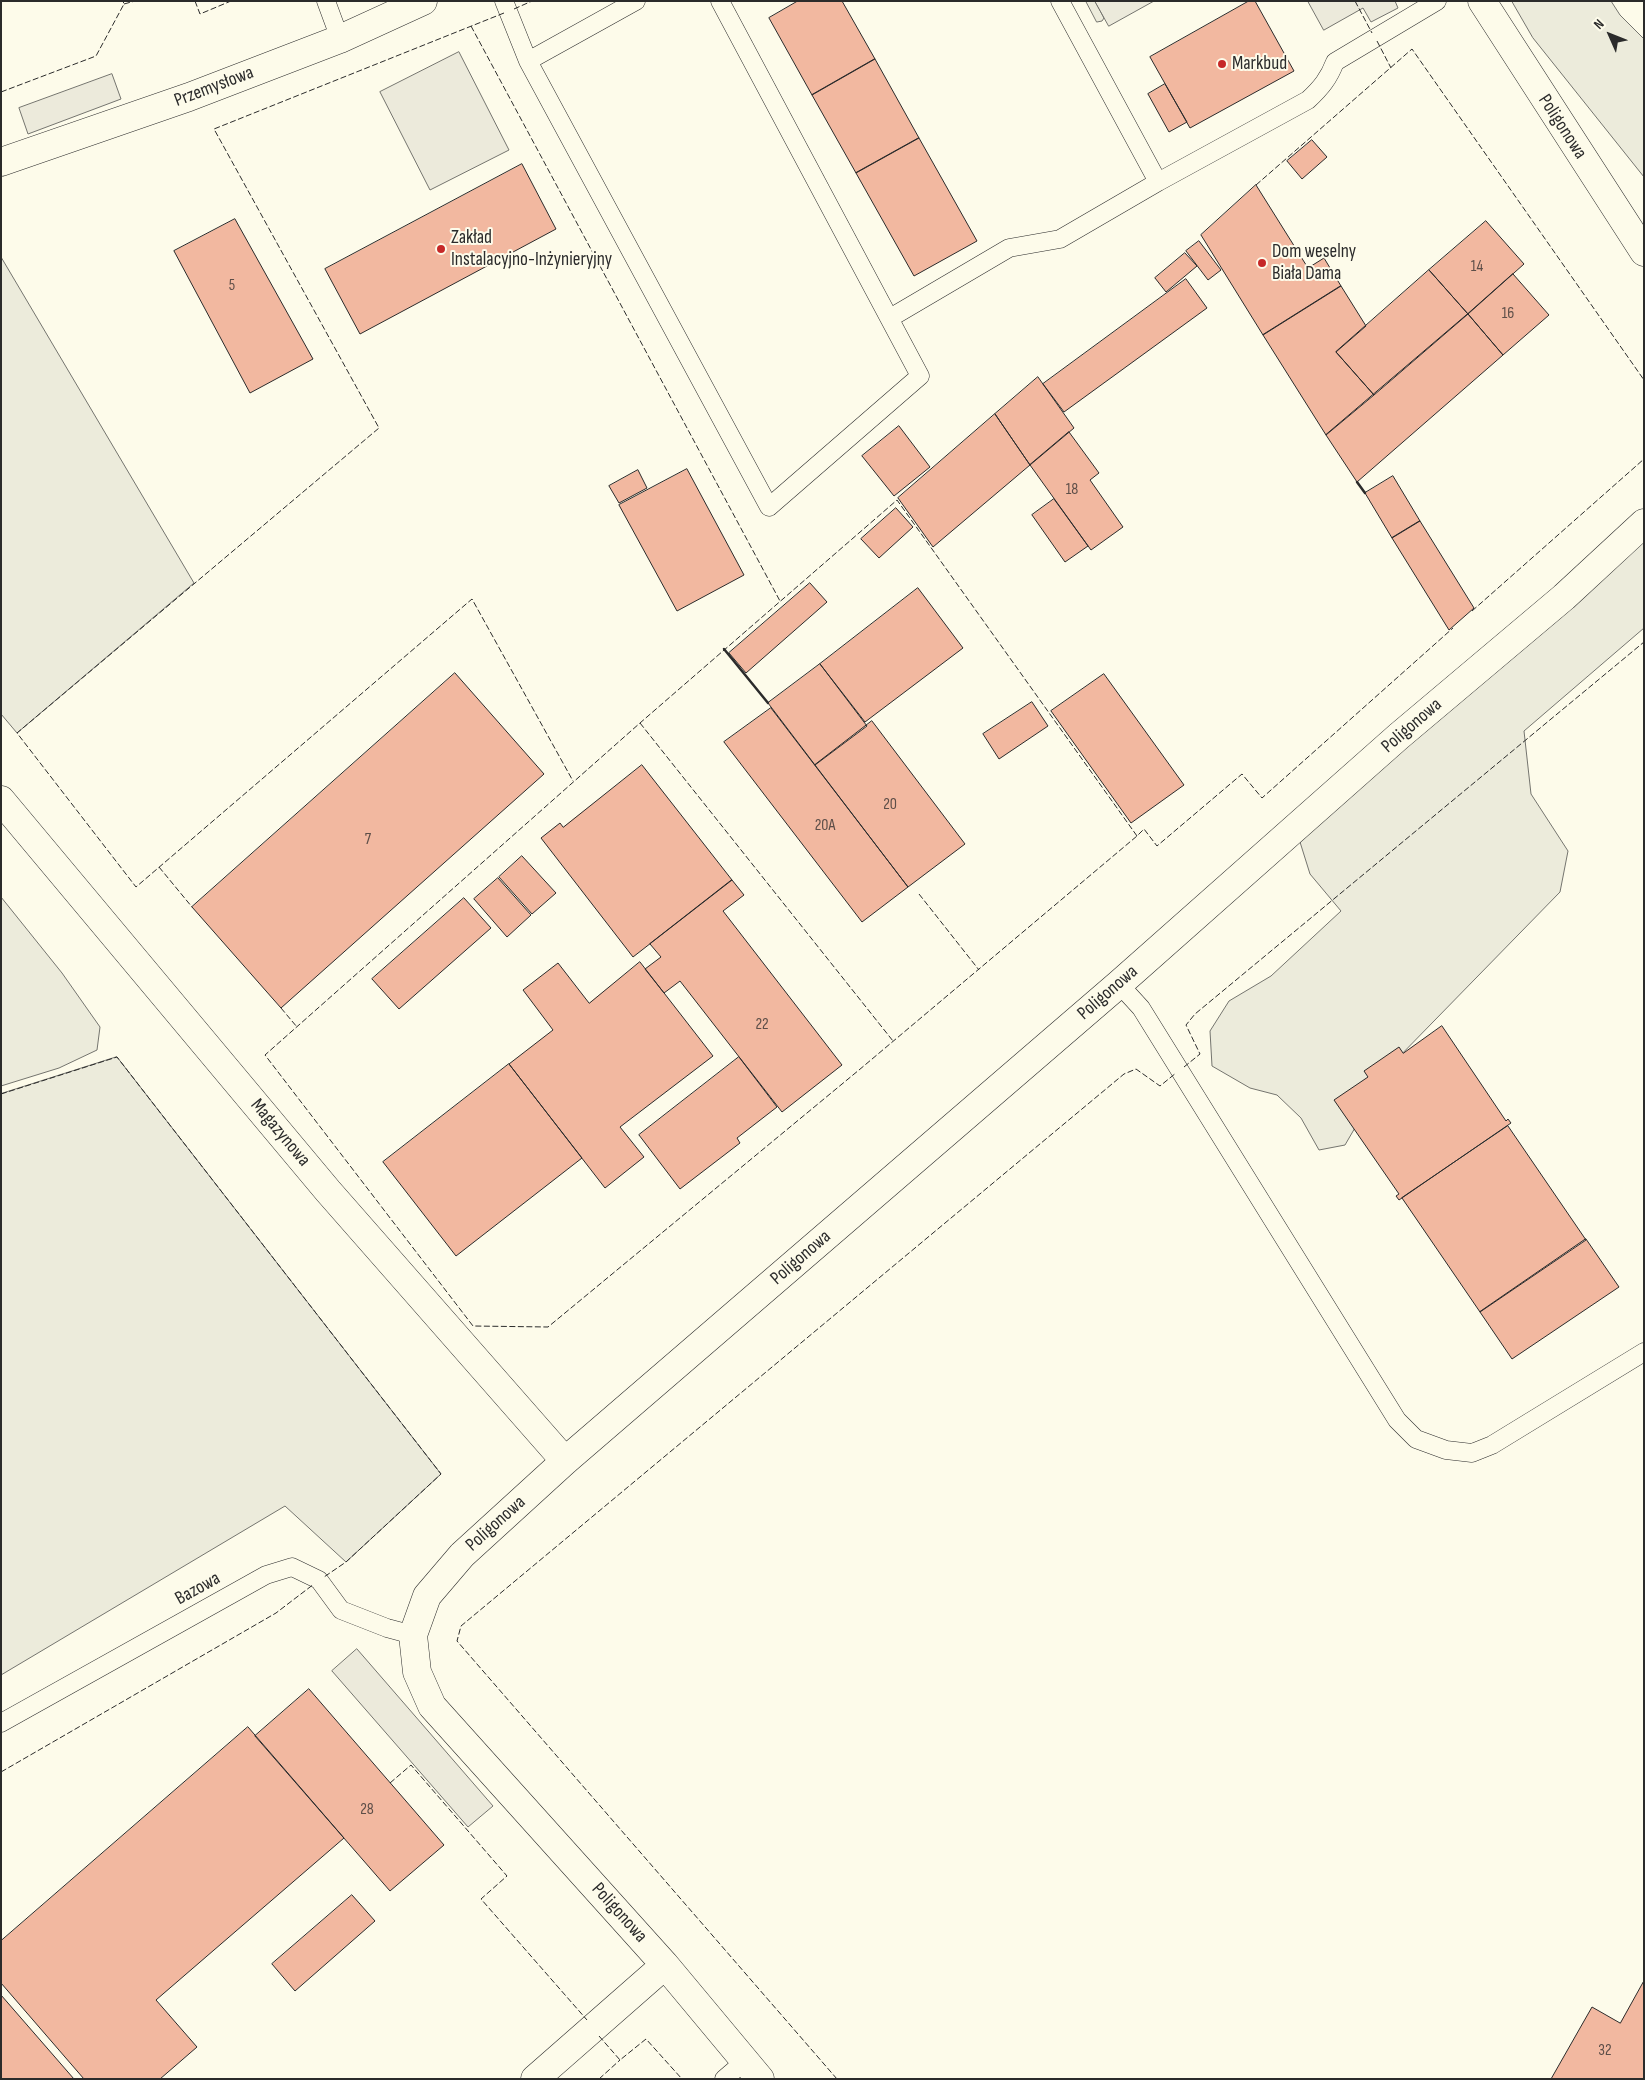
<!DOCTYPE html>
<meta charset="utf-8">
<style>
body{margin:0}
#map{position:relative;width:1645px;height:2080px;overflow:hidden;background:#fdfbea;font-family:"Sofia Sans Condensed",sans-serif}
canvas{display:block}
.frame{position:absolute;inset:0;border:2px solid #2b2b2b;pointer-events:none}
.north{position:absolute;left:1585px;top:10px;width:50px;height:50px;-webkit-text-stroke:4px #fdfbea;paint-order:stroke;rotate:314deg;font-size:14px;font-weight:700;line-height:20px;text-align:center;color:#2b2b2b}
.north::after{content:'';display:block;margin:auto;width:18px;height:22px;background:#2b2b2b;clip-path:polygon(50% 0,100% 100%,50% 72%,0 100%)}
</style>
<div id="map">
<canvas width="1645" height="2080"></canvas>
<div class="frame"></div>
<div class="north">N</div>
</div>
<script>
const ctx = document.querySelector('canvas').getContext('2d');
ctx.lineJoin = 'round';
function fill(path, color) { ctx.fillStyle = color; ctx.fill(path, 'evenodd'); }
function strokePath(path, color, width, dash) { ctx.strokeStyle = color; ctx.lineWidth = width; ctx.lineCap = dash ? 'butt' : 'round'; ctx.setLineDash(dash || []); ctx.stroke(path); }
function drawText(font, color, halo, rows, align = 'center') {
  ctx.font = font + ' "Sofia Sans Condensed",sans-serif'; ctx.lineWidth = 4; ctx.setLineDash([]); ctx.textBaseline = 'middle'; ctx.strokeStyle = halo; ctx.fillStyle = color; for (const [text, x, y, turn = 0] of rows) {
    ctx.save(); ctx.translate(x, y); ctx.rotate((+turn || 0) * Math.PI / 180); ctx.textAlign = isNaN(turn) ? turn : align; if (halo) ctx.strokeText(text, 0, 0); ctx.fillText(text, 0, 0); ctx.restore();
  }
}
const green = new Path2D(`
 M1086 1H1095L1104 18 1102 21 1097 22Z
 M1512 1H1611L1620 15 1644 39V177L1533 38Z
 M1 257 194 583 17 733 1 714Z
 M1644 539V628L1524 731 1531 794 1568 851 1560 892 1392 1064 1345 1145 1319 1150 1301 1118 1277 1095 1250 1088 1212 1066 1210 1031 1229 1001 1271 976 1341 911 1310 874 1300 842 1341 804Z
 M1 897 62 973 100 1027 97 1050 59 1068 1 1086Z
 M117 1057 441 1474 346 1562 285 1506 1 1675V1094Z`);
fill(green, '#ecebdb');
strokePath(green, '#74746e', 1);
const parking = new Path2D(`
 M1095 1H1154L1109 26Z
 M1308 1H1395L1398 8 1371 22 1363 8 1324 30Z
 M459 52 509 150 430 190 380 92Z
 M112 74 121 99 28 134 19 108Z
 M357 1649 493 1806 468 1827 332 1671Z`);
fill(parking, '#eceadb');
strokePath(parking, '#74746e', 1);
const building = new Path2D(`
 M798 1H842L875 59 812 95 769 18Z
 M1249 1H1255L1294 71 1190 128 1150 57Z
 M875 59 919 138 856 173 812 95Z
 M1165 84 1187 122 1169 132 1148 94Z
 M919 138 977 241 914 276 856 173Z
 M1312 140 1327 157 1302 179 1287 161Z
 M522 164 556 229 360 334 325 269Z
 M1256 185 1308 268 1324 258 1341 286 1263 335 1201 235Z
 M235 219 313 359 250 393 174 251Z
 M1486 221 1524 264 1468 314 1429 270Z
 M1199 241 1221 270 1208 280 1186 251Z
 M1185 253 1197 266 1166 292 1155 278Z
 M1429 270 1468 314 1374 395 1336 352Z
 M1513 274 1549 315 1503 355 1468 314Z
 M1186 279 1207 308 1064 412 1043 384Z
 M1341 286 1366 326 1336 352 1374 395 1326 435 1263 335Z
 M1468 314 1503 355 1357 482 1326 435Z
 M1038 377 1074 428 1030 465 995 414Z
 M995 414 1030 465 933 547 898 498Z
 M899 426 930 467 894 496 862 456Z
 M1069 432 1099 473 1090 480 1123 527 1091 550 1030 465Z
 M687 469 744 575 677 611 619 505Z
 M638 470 647 488 619 503 609 486Z
 M1393 476 1420 521 1392 538 1365 493Z
 M1054 499 1088 546 1065 562 1032 515Z
 M896 508 913 527 879 558 861 539Z
 M1420 521 1474 608 1449 630 1392 538Z
 M810 583 827 602 746 673 729 653Z
 M918 588 963 648 865 722 820 664Z
 M820 664 867 726 815 765 768 703Z
 M455 673 544 774 281 1008 192 907Z
 M1104 674 1184 785 1131 823 1051 711Z
 M1032 702 1048 726 999 759 983 734Z
 M771 708 908 887 862 922 724 742Z
 M872 721 965 844 908 887 815 765Z
 M642 765 732 880 633 957 541 838 560 823 563 827Z
 M522 856 556 893 532 914 499 877Z
 M498 878 531 915 507 937 474 899Z
 M732 880 744 895 723 911 842 1065 782 1112 680 981 664 993 645 969 661 957 650 944Z
 M464 898 491 928 399 1009 372 979Z
 M640 962 713 1056 620 1127 644 1157 605 1188 509 1064 553 1030 523 990 558 963 589 1003Z
 M1442 1026 1506 1121 1508 1119 1511 1123 1399 1200 1396 1196 1399 1194 1334 1100 1368 1077 1364 1071 1399 1047 1403 1053Z
 M739 1057 777 1107 737 1138 740 1143 680 1189 639 1135Z
 M509 1064 582 1158 456 1256 383 1162Z
 M1508 1126 1586 1240 1480 1312 1402 1198Z
 M1586 1239 1619 1287 1512 1359 1480 1312Z
 M309 1689 444 1845 390 1891 255 1736Z
 M248 1727 344 1838 156 2000 197 2047 160 2079H84L1 1983V1941Z
 M352 1895 375 1921 295 1991 272 1964Z
 M1644 1981V2079H1551L1592 2007 1620 2023Z
 M1 1995 74 2079H1Z`);
fill(building, '#f2b8a0');
strokePath(building, '#2b2b2b', 1);
const service = new Path2D(`
 M326 1 340 39
 M504 1 528 61 769 507 920 376 720 1
 M1060 1 1158 182
 M528 61 636 1
 M890 318 1009 248 1060 239 1158 182 1308 100C1321 88 1329 78 1335 62L1437 1
 M1119 984 1141 1008 1397 1420 1416 1439 1446 1450 1472 1453 1492 1445 1644 1352
 M1 1723 266 1575 292 1567 319 1580 341 1610 387 1628 413 1635
 M724 2079 745 2061`);
const minor = new Path2D(`
 M1482 1 1644 252
 M1 162 189 97 340 39 423 1
 M1 800 328 1191 565 1461
 M535 2079 665 1965
 M760 2079 665 1965 432 1706 417 1672 413 1635 427 1596 462 1555 565 1461 1119 984 1399 736 1564 597 1644 523`);
strokePath(service, '#2b2b2b', 19);
strokePath(minor, '#2b2b2b', 29);
strokePath(service, '#fdfbea', 18);
strokePath(minor, '#fdfbea', 28);
strokePath(new Path2D(`
 M195 1 200 14 231 1
 M1355 1 1372 33
 M124 4 135 1
 M514 9 532 1
 M504 13 214 129 379 428 17 733 136 887 472 599 573 781
 M471 26 780 601
 M1377 41 1391 68
 M1 92 96 56 124 4 123 1
 M1256 185 1412 49 1644 380
 M1472 611 1644 459
 M640 723 893 1041
 M1137 836 897 500 640 723 265 1055 473 1326 548 1327 859 1070 1137 836 1144 829 1157 846 1242 774 1262 798 1453 628
 M159 867 192 907
 M919 894 979 970
 M281 1008 297 1027
 M1184 1067 1200 1054 1186 1025 1195 1014 1644 642
 M1 1094 117 1057 441 1474 346 1562 324 1577
 M1 1772 276 1613 314 1584
 M390 1783 411 1765 507 1876 481 1899 587 2020
 M599 2036 620 2060 646 2039 682 2079
 M599 2079 620 2060
 M837 2079 457 1641 461 1626 1124 1074 1136 1069 1160 1086 1176 1073`), '#2b2b2b', 1, [6, 2.5]);
strokePath(new Path2D(`
 M1357 482 1365 493
 M724 649 768 703`), '#2b2b2b', 2.5);
for (const [x, y, r, color] of [
 [1222,64,5,"#c62828"],
 [441,249,5,"#c62828"],
 [1262,263,5,"#c62828"]
]) { const dot = new Path2D(); dot.arc(x, y, r, 0, 2 * Math.PI); ctx.fillStyle = color; ctx.fill(dot); strokePath(dot, '#fdfbea', 2); }
drawText('16px', '#5d4e48', null, [
 ["14",1477,267],
 ["5",232,286],
 ["16",1508,314],
 ["18",1072,490],
 ["20",890,805],
 ["20A",825,826],
 ["7",368,840],
 ["22",762,1025],
 ["28",367,1810],
 ["32",1605,2051]
]);
drawText('19px', '#2b2b2b', '#fdfbea', [
 ["Markbud",1232,64],
 ["Zakład",451,238],
 ["Instalacyjno-Inżynieryjny",451,260],
 ["Dom weselny",1272,252],
 ["Biała Dama",1272,274]
], 'left');
drawText('19px', '#2b2b2b', '#fdfbea', [
 ["Przemysłowa",214,87,-21],
 ["Poligonowa",1562,127,57],
 ["Poligonowa",1412,726,-41],
 ["Poligonowa",1108,993,-41],
 ["Magazynowa",280,1133,50],
 ["Poligonowa",801,1258,-41],
 ["Poligonowa",496,1524,-42],
 ["Bazowa",198,1589,-29],
 ["Poligonowa",619,1913,48]
]);
</script>
